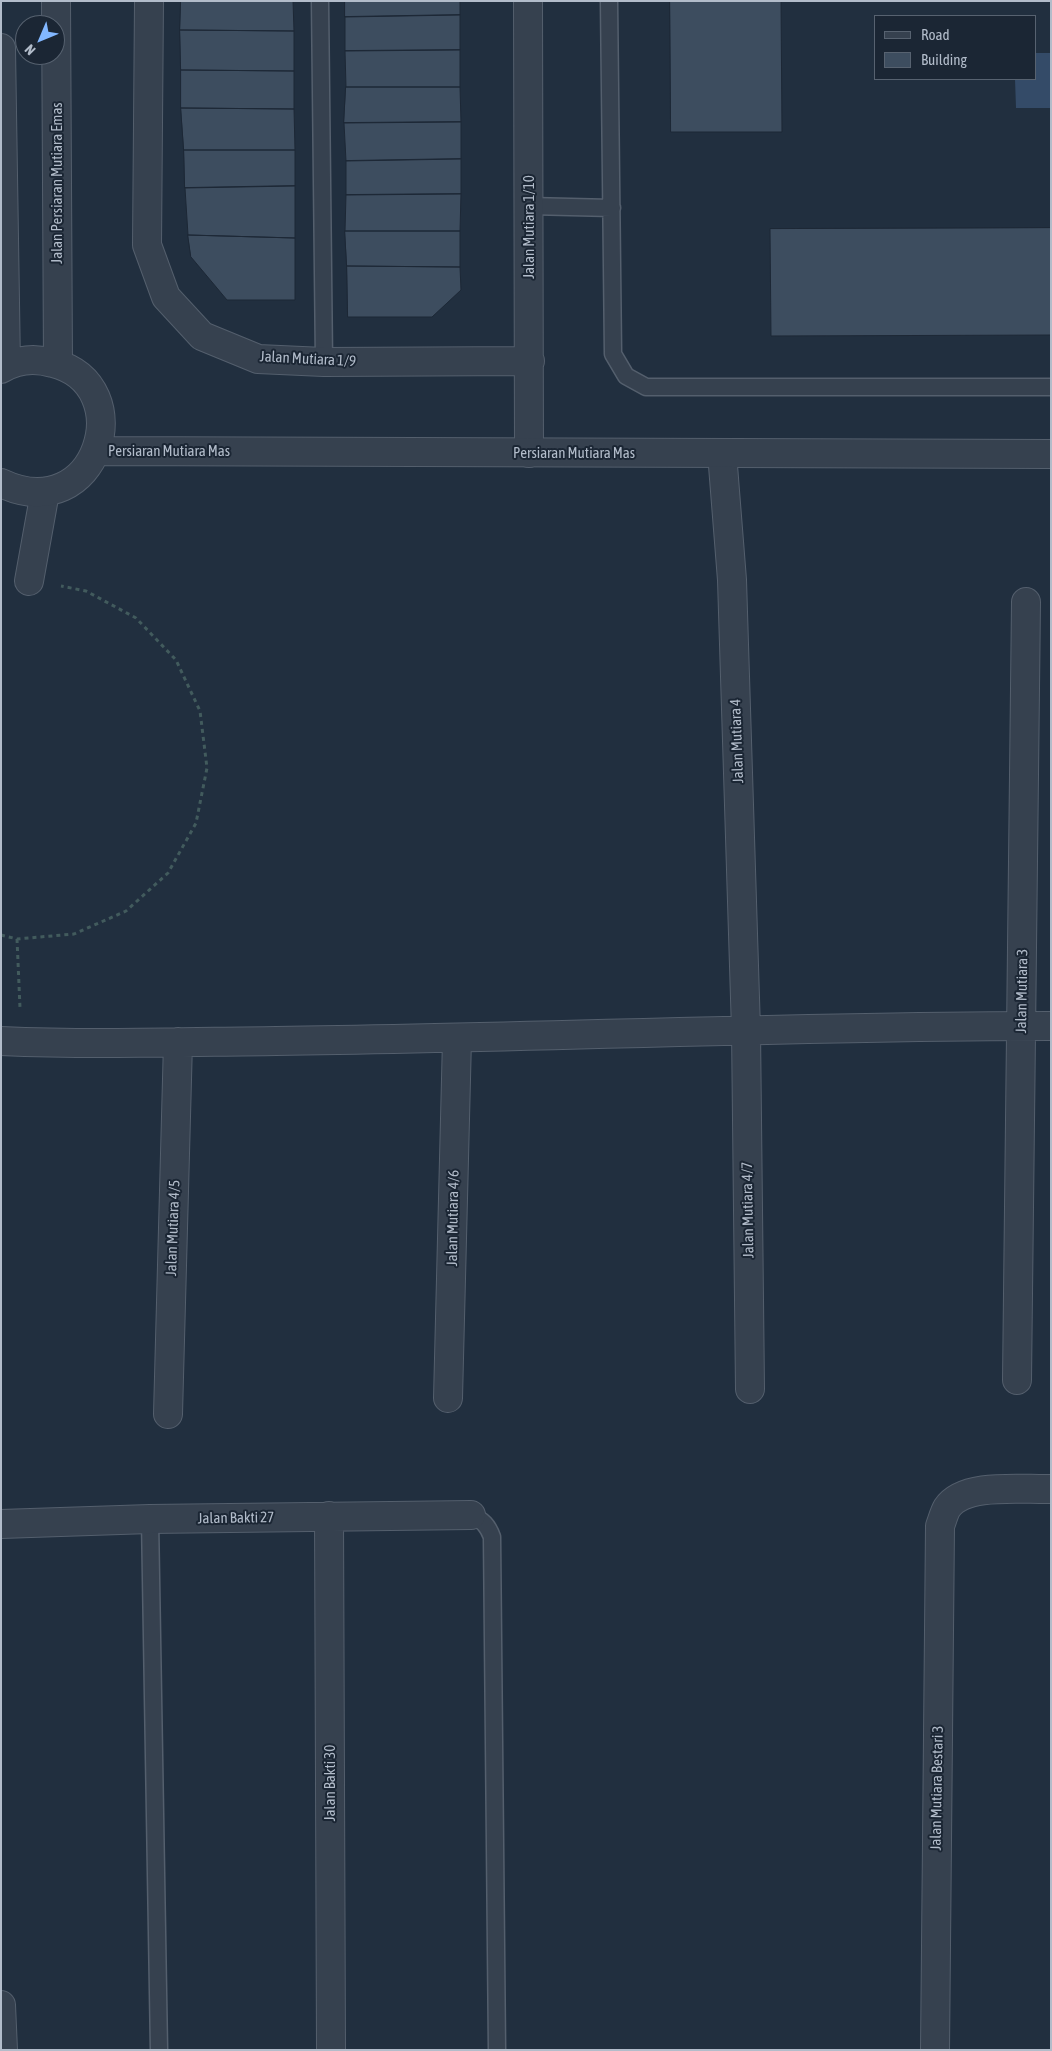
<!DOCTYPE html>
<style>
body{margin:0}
#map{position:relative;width:1052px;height:2051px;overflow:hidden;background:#212f3f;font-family:"Asap Condensed",sans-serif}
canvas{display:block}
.frame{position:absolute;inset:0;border:2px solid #b2bcca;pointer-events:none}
.legend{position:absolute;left:874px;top:15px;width:162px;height:65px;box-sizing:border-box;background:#1b2634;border:1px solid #576270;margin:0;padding:6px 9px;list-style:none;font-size:15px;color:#b2bcca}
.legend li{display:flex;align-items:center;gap:10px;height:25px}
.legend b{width:25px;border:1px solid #576270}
.north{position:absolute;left:15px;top:15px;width:50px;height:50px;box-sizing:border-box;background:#1b2634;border:1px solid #576270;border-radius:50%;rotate:225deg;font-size:14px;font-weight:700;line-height:20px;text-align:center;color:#b2bcca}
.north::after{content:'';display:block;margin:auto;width:18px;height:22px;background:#82b7ff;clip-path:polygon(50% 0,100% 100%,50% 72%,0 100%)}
</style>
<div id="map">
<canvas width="1052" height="2051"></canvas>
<div class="frame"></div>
<ul class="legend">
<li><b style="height:6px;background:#36414f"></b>Road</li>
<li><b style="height:14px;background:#3d4d5f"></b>Building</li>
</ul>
<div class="north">N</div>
</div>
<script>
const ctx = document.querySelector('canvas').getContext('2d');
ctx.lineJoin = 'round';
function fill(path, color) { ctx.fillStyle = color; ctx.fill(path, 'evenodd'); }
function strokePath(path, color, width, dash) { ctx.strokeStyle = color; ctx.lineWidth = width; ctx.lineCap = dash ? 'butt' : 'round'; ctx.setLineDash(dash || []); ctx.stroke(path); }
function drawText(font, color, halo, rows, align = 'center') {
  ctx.font = font + ' "Asap Condensed",sans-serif'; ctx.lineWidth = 4; ctx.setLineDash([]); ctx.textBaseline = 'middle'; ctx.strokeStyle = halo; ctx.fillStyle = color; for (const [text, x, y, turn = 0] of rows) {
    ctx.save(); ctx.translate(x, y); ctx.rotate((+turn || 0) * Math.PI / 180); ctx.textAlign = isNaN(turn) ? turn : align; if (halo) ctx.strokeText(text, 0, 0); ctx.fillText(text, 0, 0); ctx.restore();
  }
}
fill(new Path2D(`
 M1036 53H1051V108H1016L1015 79H1036Z`), '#344b68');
const building = new Path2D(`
 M181 1H293L294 31 180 30Z
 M345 1H460V15L345 17Z
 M670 1H781L782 132H671Z
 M460 15V50L345 51V17Z
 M180 30 294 31V71L181 70Z
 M460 50V87H346L345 51Z
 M181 70 294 71V109L181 108Z
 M346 87H460L461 122 344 123Z
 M181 108 294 109 295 150H184Z
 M461 122V159L346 161 344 123Z
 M184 150H295V186L185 188Z
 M461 159V194L346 195V161Z
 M295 186V238L188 235 185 188Z
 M461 194 460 231H345L346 195Z
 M1051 228V335L771 336 770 229Z
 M345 231H460V267L347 266Z
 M188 235 295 238V300H227L191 257Z
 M347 266 460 267 461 290 432 317H348Z`);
fill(building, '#3d4d5f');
strokePath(building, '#1d2836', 1);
const service = new Path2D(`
 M320 1 324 362
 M609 1 613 354 626 376 646 387H1051
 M529 206 612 208
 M471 1515C483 1520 488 1526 492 1537L497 2050
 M150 1519 159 2050`);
const minor = new Path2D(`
 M149 1 147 245 166 297 202 336 258 359 324 362 530 361
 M528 1 529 453
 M722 453 732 580 746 1030 750 1389
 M29 581 45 492
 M1 1041C92 1045 184 1042 276 1041 534 1038 792 1026 1051 1026
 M1017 1380 1026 602
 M448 1398 457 1039
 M168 1414 178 1042
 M329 1516 331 2050
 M1 1524 150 1519 471 1515
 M1 2005 3 2050
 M935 2050 940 1526C942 1521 944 1513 947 1508 964 1482 1023 1490 1051 1489`);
const tertiary = new Path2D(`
 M56 1 58 364
 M1 48 6 366
 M1 369C17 359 36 358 53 363 141 385 98 529 1 483
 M97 451 1051 454`);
strokePath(service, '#545f6d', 19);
strokePath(minor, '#545f6d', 30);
strokePath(tertiary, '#545f6d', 30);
strokePath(new Path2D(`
 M1 935 17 939 74 934 126 911 168 873 196 823 207 768 200 711 176 660 136 618 86 591 61 586
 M17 939 20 1008`), '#425b5d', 3, [4, 4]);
strokePath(service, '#36414f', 16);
strokePath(minor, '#36414f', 28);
strokePath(tertiary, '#36414f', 28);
drawText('15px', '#b2bcca', '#1b2634', [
 ["Jalan Persiaran Mutiara Emas",57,183,-90],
 ["Jalan Mutiara 1/10",529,227,-90],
 ["Jalan Mutiara 1/9",308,359,3],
 ["Persiaran Mutiara Mas",169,451],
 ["Persiaran Mutiara Mas",574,453],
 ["Jalan Mutiara 4",737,741,-92],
 ["Jalan Mutiara 3",1022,991,-89],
 ["Jalan Mutiara 4/7",748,1210,-91],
 ["Jalan Mutiara 4/6",453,1218,-89],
 ["Jalan Mutiara 4/5",173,1228,-88],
 ["Jalan Bakti 27",236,1518,-1],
 ["Jalan Bakti 30",330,1783,-90],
 ["Jalan Mutiara Bestari 3",937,1788,-89]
]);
</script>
